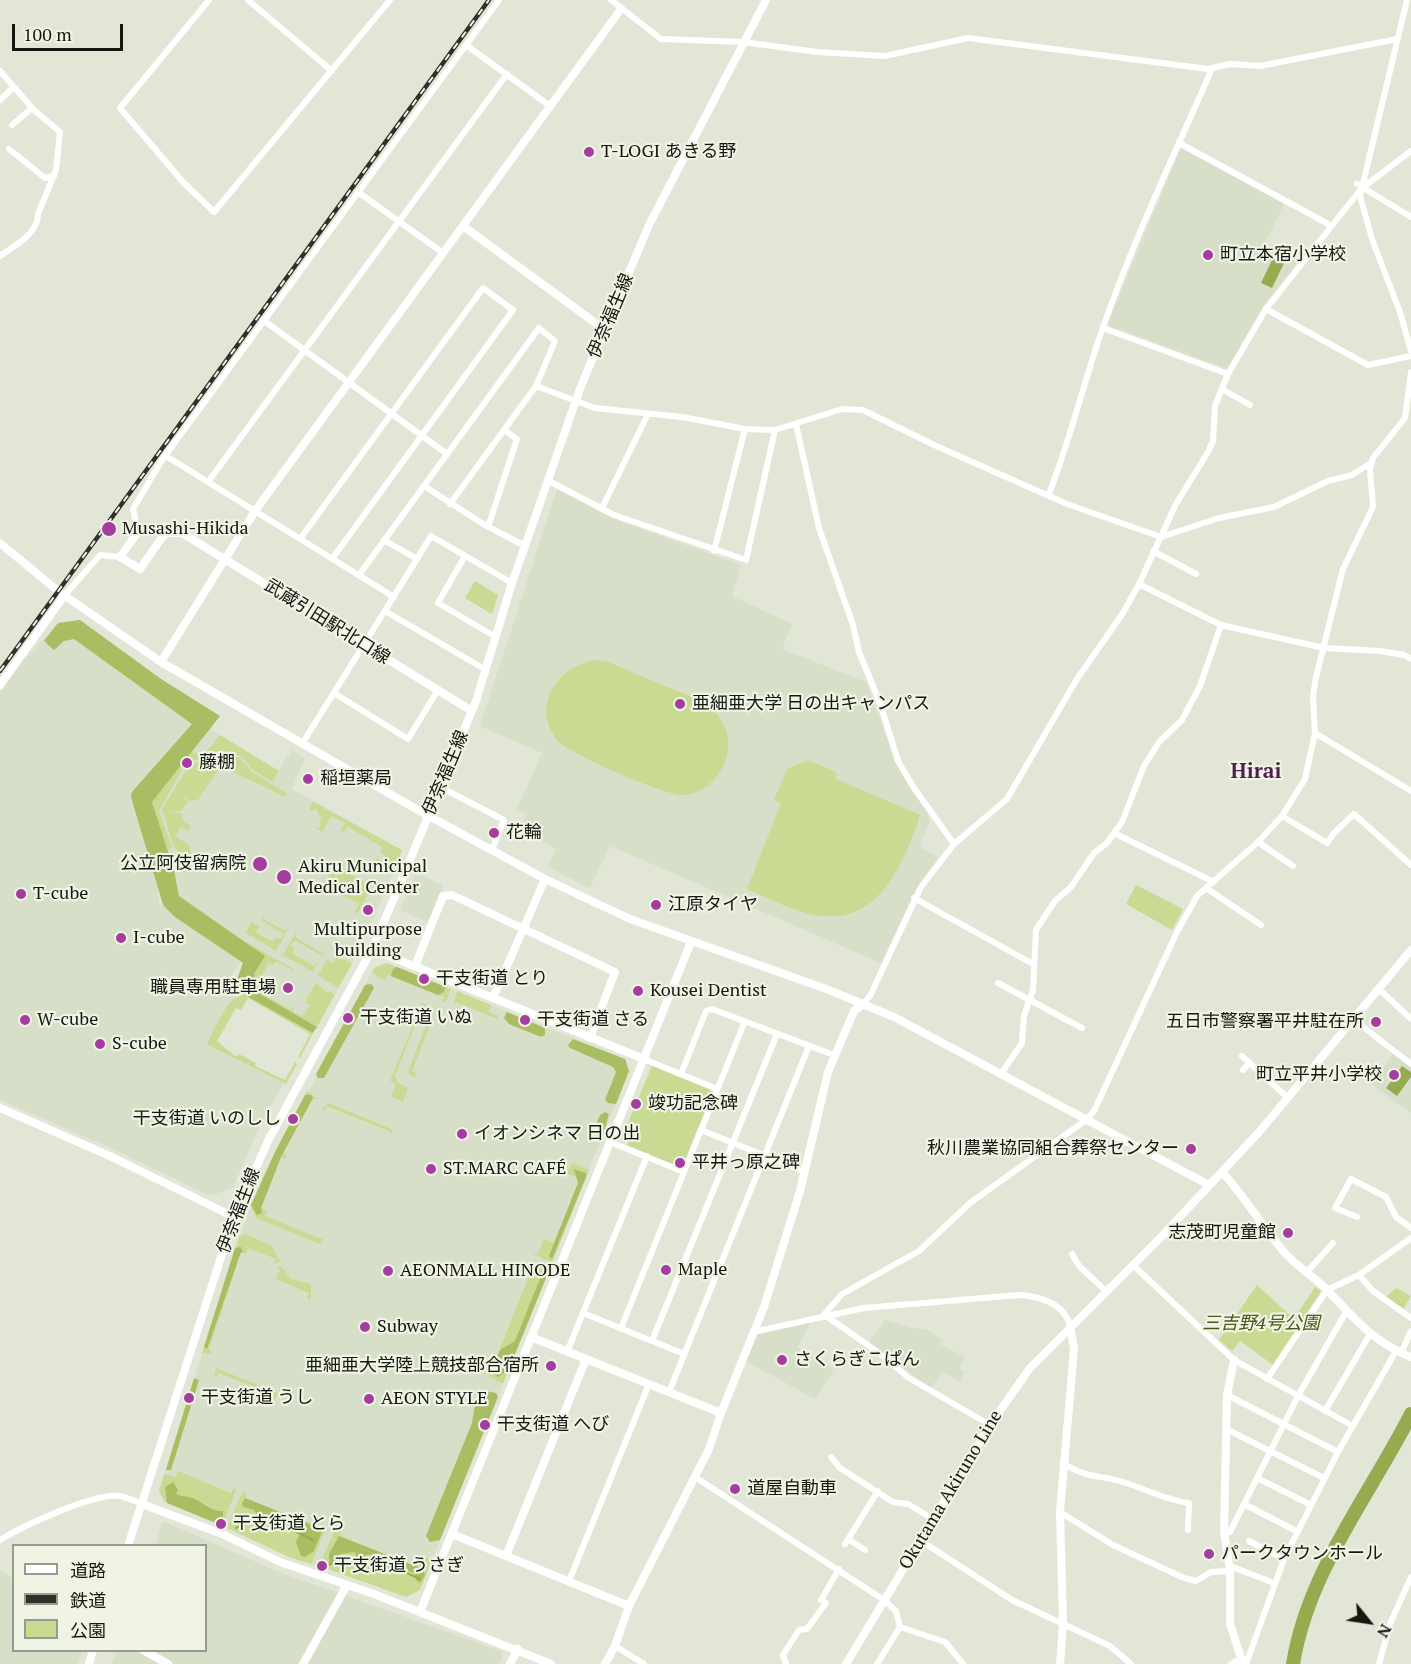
<!DOCTYPE html>
<meta charset="utf-8">
<style>
body{margin:0}
#map{position:relative;width:1411px;height:1664px;overflow:hidden;background:#e2e6d7;font-family:"PT Serif","Noto Sans JP",serif}
canvas{display:block}
.legend{position:absolute;left:12px;top:1544px;width:195px;height:108px;box-sizing:border-box;background:#eff4e4;border:2px solid #989c90;margin:0;padding:8px 10px;list-style:none;font-size:18px;color:#151711}
.legend li{display:flex;align-items:center;gap:12px;height:30px}
.legend b{width:30px;border:2px solid #989c90}
.north{position:absolute;left:1339px;top:1592px;width:60px;height:60px;-webkit-text-stroke:4px #eff4e4;paint-order:stroke;rotate:120deg;font-size:16px;font-weight:700;line-height:24px;text-align:center;color:#151711}
.north::after{content:'';display:block;margin:auto;width:21px;height:27px;background:#151711;clip-path:polygon(50% 0,100% 100%,50% 72%,0 100%)}
.scale{position:absolute;left:12px;top:24px;width:111px;height:27px;box-sizing:border-box;border:3px solid #151711;border-top:0;padding-left:8px;font-size:18px;line-height:21px;white-space:nowrap;color:#151711;-webkit-text-stroke:4px #eff4e4;paint-order:stroke}
</style>
<div id="map">
<canvas width="1411" height="1664"></canvas>
<ul class="legend">
<li><b style="height:8px;background:#fff"></b>道路</li>
<li><b style="height:8px;background:#2e3029"></b>鉄道</li>
<li><b style="height:16px;background:#c9da92"></b>公園</li>
</ul>
<div class="north">N</div>
<div class="scale">100 m</div>
</div>
<script>
const ctx = document.querySelector('canvas').getContext('2d');
ctx.lineJoin = 'round';
function fill(path, color) { ctx.fillStyle = color; ctx.fill(path, 'evenodd'); }
function strokePath(path, color, width, dash) { ctx.strokeStyle = color; ctx.lineWidth = width; ctx.lineCap = dash ? 'butt' : 'round'; ctx.setLineDash(dash || []); ctx.stroke(path); }
function drawText(font, color, halo, rows, align = 'center') {
  ctx.font = font + ' "PT Serif","Noto Sans JP",serif'; ctx.lineWidth = 4.5; ctx.setLineDash([]); ctx.textBaseline = 'middle'; ctx.strokeStyle = halo; ctx.fillStyle = color; for (const [text, x, y, turn = 0] of rows) {
    ctx.save(); ctx.translate(x, y); ctx.rotate((+turn || 0) * Math.PI / 180); ctx.textAlign = isNaN(turn) ? turn : align; if (halo) ctx.strokeText(text, 0, 0); ctx.fillText(text, 0, 0); ctx.restore();
  }
}
fill(new Path2D(`
 M1183 149 1284 204 1263 247 1297 263 1263 306 1229 366 1225 368 1107 325 1180 150Z
 M557 489 614 519 741 565 732 596 792 624 782 649 866 682 896 763 928 813 930 821 919 846 938 857 912 896 881 963 610 846 590 888 548 867 556 849 519 830 527 814 517 809 542 753 480 726Z
 M80 620 161 679 220 716 210 729 240 748 278 771 292 750 305 758 292 789 402 850 362 945 317 1027 260 994 254 974 215 922 179 896 174 870 152 802 185 760 149 797 159 903 240 962 230 978 238 992 211 1042 284 1083 260 1125 233 1188 210 1196 113 1149 0 1100V693L23 661 58 623Z
 M418 873 443 886 428 922 400 910 415 874Z
 M387 963 625 1059 629 1071 425 1577 324 1568 309 1564 321 1535 232 1530 165 1502 159 1491 239 1237 263 1178 374 968Z
 M1393 1054 1411 1067V1113L1371 1084Z
 M885 1320 911 1328 926 1329 942 1340 940 1344 965 1357 959 1369 964 1372 960 1381 942 1372 931 1388 869 1343Z
 M811 1322 797 1347 834 1370 815 1399 746 1361 757 1334Z
 M163 1521 279 1572 501 1651 503 1656 499 1664H112L117 1651 206 1650V1546L155 1545Z
 M0 1570 13 1579 14 1650 83 1651 78 1664H0Z`), '#d8dfc8');
fill(new Path2D(`
 M475 581 498 595 492 614 465 598Z
 M596 660 608 662 706 703C722 717 734 737 726 759 719 778 704 794 683 795 666 796 569 754 558 741 530 706 557 666 596 660Z
 M220 735 279 771 272 782 252 769 242 757 230 752 186 762 159 811 172 848 168 850 174 870 152 802 192 751 195 754 207 751Z
 M230 755 240 758 251 771 286 793 285 797 221 766 198 800 188 801 180 789 187 802 181 811 167 812 181 813 184 822 191 826 188 831 181 827 175 836 189 845 191 852 184 872 180 870 179 861 181 862 185 855 174 848 162 809 189 765Z
 M808 760 836 772V779L920 815C908 852 886 910 840 916 808 920 775 901 747 889L781 803 774 800 787 769Z
 M313 802 402 850 393 874 374 863 376 858 382 861 385 856 380 852 382 847 348 827 344 832 341 830 345 823 331 816 322 832 314 827 320 828 321 817 316 808 311 811 309 809Z
 M335 865 372 887 357 914 355 912 359 904 326 886 323 891 321 889Z
 M1136 885 1183 909 1172 930 1126 904Z
 M265 913 263 919 285 931 289 927 276 951 246 933 251 922 259 926 256 932 273 942 276 937 281 939 284 934 261 920Z
 M297 931 296 938 322 953 326 949 322 956 295 940 290 945 295 948 292 953 314 966 318 961 313 972 283 955Z
 M236 936 293 969 290 975 292 970 276 961 273 965 269 963 259 980 264 988 262 994 291 1010 294 1005 293 1012 303 1016 310 1005 305 1002 316 983 328 993 330 991 335 994 317 1027 260 994 254 974 264 956Z
 M337 956 352 964 338 988 318 975 327 960 333 963Z
 M387 963 451 989 446 1002H442L444 997 388 975 385 980 372 973 374 968Z
 M457 991 491 1005 488 1012 498 1016 497 1019 456 1002 453 1006Z
 M243 994 313 1033 300 1058 298 1057 310 1034 248 998 241 1010 236 1008 217 1041 236 1057 239 1054 256 1063 255 1066 285 1080 295 1062 297 1064 286 1084 207 1044C215 1029 226 999 243 994Z
 M422 1003 430 1006 421 1011 395 1075 397 1082 408 1088 403 1102 391 1096 396 1084 390 1081Z
 M432 1020 412 1071 416 1073 414 1078 408 1072 427 1022Z
 M652 1066 711 1090 712 1093 683 1165 679 1167 627 1145 630 1137 623 1134Z
 M307 1091 318 1099 313 1098 283 1153 287 1156 286 1159 281 1157 261 1208 267 1211 265 1216 324 1240 328 1236 320 1244 256 1218 251 1206 275 1152Z
 M329 1103 391 1129 393 1131 391 1136V1132L327 1106 324 1111 321 1110Z
 M573 1163 589 1170 552 1263 532 1253H538L544 1239 554 1243 578 1183 576 1177 566 1173Z
 M246 1234 272 1246 280 1262 274 1264 276 1259 248 1248 246 1254 241 1252 209 1349 213 1354 202 1353 239 1237Z
 M531 1261 550 1268 503 1384 484 1373H490L533 1266 528 1263Z
 M275 1267H282L291 1279 311 1284V1299L307 1298 309 1293 276 1279 280 1269Z
 M1257 1285 1294 1319 1315 1287 1321 1291 1273 1365 1240 1341 1232 1351 1219 1340Z
 M1396 1288 1411 1296 1403 1310 1386 1297Z
 M216 1368 278 1393 274 1401V1395L219 1373 216 1377 214 1376Z
 M178 1471 231 1493 234 1488 236 1490 222 1526 165 1502 159 1491 164 1474 176 1477Z
 M244 1492 247 1493 245 1498 325 1530 311 1564 291 1558 227 1528 241 1494Z
 M335 1530 341 1532 340 1536 413 1566 418 1555 432 1560 420 1590 406 1597 319 1566Z`), '#c9da92');
fill(new Path2D(`
 M80 620 161 679 220 716 152 802 174 870 179 896 265 956 254 974 260 994 317 1027 313 1033 243 994 236 982 243 963 175 917 163 905 131 797 132 792 192 724 74 639 64 641 54 650 44 641 58 623Z
 M397 967 445 987 444 992 438 995 391 976 393 969Z
 M371 984 374 988 324 1078H318L316 1074 365 985Z
 M507 1012 545 1028V1035L541 1037 509 1024 504 1018Z
 M573 1039 625 1059 629 1071 616 1104 608 1103 605 1100 616 1072 613 1067 570 1048 568 1045Z
 M305 1095H311L313 1098 281 1157 261 1208 262 1213 257 1215 251 1205 275 1152Z
 M605 1112 609 1114 603 1136 599 1138 593 1131 600 1115Z
 M574 1169 586 1173V1177L552 1259 549 1256 578 1183Z
 M241 1247 243 1253 241 1252 207 1349 204 1347 235 1248Z
 M543 1271 548 1273 508 1371 498 1377 491 1372 500 1350 515 1341Z
 M194 1378 199 1380 171 1470H166Z
 M486 1391 496 1393 498 1397 440 1540 430 1542 426 1536 472 1423 475 1404Z
 M173 1482 178 1490 176 1494C182 1497 189 1496 195 1499 205 1504 212 1512 223 1511V1522L219 1524 167 1503 165 1487Z
 M245 1498 323 1529 314 1551 305 1557 301 1556 296 1542 301 1532 294 1525 290 1527 286 1522 282 1526C275 1514 268 1516 257 1515L254 1510 243 1507 242 1503Z
 M339 1536 423 1569 425 1575 420 1583 416 1580 415 1573 383 1564 381 1560 368 1554 360 1561 357 1560 355 1552 340 1554 338 1557 341 1564 333 1566 329 1563V1554Z`), '#a9bd62');
fill(new Path2D(`
 M1273 258 1284 263 1272 288 1261 283Z
 M1402 1066 1411 1072V1077L1397 1096 1386 1088Z`), '#96aa4f');
strokePath(new Path2D(`
 M236 1528C263 1512 288 1528 313 1540
 M329 1565C347 1548 400 1569 420 1579`), '#96aa4f', 2);
strokePath(new Path2D(`
 M1293 1664C1308 1571 1370 1495 1411 1414`), '#96aa4f', 14);
strokePath(new Path2D(`
 M209 0 120 108 183 182 214 212 390 0
 M248 0 332 71
 M611 0 661 39 743 42 817 52 885 56 968 38 1208 69 1230 64 1260 66 1397 39
 M1407 0 1360 196 1373 242 1400 312 1411 351
 M466 45 550 106
 M0 71 34 110 60 132 56 170 38 214C38 234 14 246 0 256
 M0 100 14 87
 M12 125 32 108
 M1179 143 1332 226
 M9 149 45 178 54 176
 M1357 184 1411 217
 M358 192 443 253
 M1266 309 1368 365 1411 356
 M263 320 447 454
 M1103 328 1228 374
 M536 386 595 408 682 417 745 429 775 430 842 409 863 410 934 445 1067 504 1161 537 1219 518 1274 507 1328 481 1352 475 1371 463
 M1222 389 1250 405
 M796 424 819 528 853 625 859 652 880 703 898 761 914 788 954 844
 M166 456 394 597
 M547 480 614 515 746 560 775 430
 M208 482 507 74
 M424 486 485 525 525 546
 M1049 494C1070 440 1083 385 1102 330 1133 241 1174 155 1212 69
 M602 508 648 414
 M488 527 517 439 504 430
 M138 532 133 509 162 460 499 0
 M300 539 483 288 513 310 332 559
 M714 551 745 429
 M1153 551 1196 574
 M465 556 438 603 496 637
 M417 559 431 536 512 583
 M359 575 539 328 555 341 536 386 450 504
 M1139 584 1221 625 1324 648 1380 651 1404 655 1411 659
 M64 596 100 555 120 557
 M385 611 486 670
 M334 693 408 739 438 690
 M1315 733 1411 791
 M302 744 417 559 384 540
 M440 787 504 820 492 850
 M1282 816 1327 843 1334 833 1354 814 1411 865
 M1114 833 1214 882
 M1258 842 1293 866
 M1206 888 1261 925
 M914 898 1033 964
 M998 983 1082 1028
 M1379 989 1411 1019
 M863 1004 870 996 921 887 954 844 1007 799 1077 679 1123 613 1139 584 1176 504 1208 452 1213 441 1215 406 1228 374 1266 309 1361 189 1411 151
 M1354 1020 1411 1064
 M1242 1056 1288 1098
 M644 1059 717 1089
 M1243 1070 1249 1063
 M681 1074 706 1011 712 1009 834 1055
 M1001 1074 1022 1043 1024 1016 1033 990 1036 930 1055 901 1071 887 1094 853 1107 843 1122 822 1144 766 1159 742 1182 720 1200 686 1221 625
 M701 1130 805 1172
 M610 1142 684 1172
 M1357 1217 1335 1208 1351 1179 1386 1197 1396 1217 1411 1228
 M1072 1254 1079 1266 1106 1291
 M1133 1265 1234 1360 1353 1426
 M1306 1273 1333 1243
 M1359 1275 1373 1291 1411 1318
 M583 1313 684 1354
 M823 1316 842 1294 919 1251 970 1203 1086 1120 1094 1111 1177 932 1197 896 1258 842 1282 816 1305 779 1315 733 1313 697 1316 677 1343 569 1373 507 1370 469 1373 458 1405 418 1411 372
 M826 1316 875 1350 909 1378 990 1425
 M621 1328 745 1021
 M753 1332 864 1308 1019 1295C1040 1296 1065 1304 1070 1326
 M652 1341 777 1034
 M567 1352 647 1156
 M1401 1353 1411 1331
 M1267 1379 1327 1290 1359 1275 1411 1238
 M669 1392 809 1046
 M1227 1395 1338 1452
 M1325 1411 1370 1334
 M1226 1429 1324 1478
 M831 1457 840 1468 893 1502 908 1504 933 1519
 M1063 1463C1089 1480 1100 1474 1126 1483 1148 1490 1166 1500 1189 1503L1188 1530
 M695 1477 884 1600 896 1611 900 1627 945 1642 963 1664
 M1257 1478 1311 1505
 M1244 1504 1298 1396 1346 1312
 M1060 1512 1113 1545 1184 1578 1196 1581 1211 1572 1230 1571
 M1224 1532H1230L1244 1504 1298 1532
 M848 1539 865 1550
 M0 1540C23 1526 93 1493 119 1496 127 1497 135 1501 142 1504
 M920 1540 1012 1600 1110 1646 1131 1664
 M1249 1541 1284 1559
 M845 1544 878 1491
 M1230 1566 1274 1583
 M569 1581 649 1384
 M615 1646 644 1664
 M786 1664 783 1655 799 1630 807 1629 826 1603 821 1600 839 1569
 M877 1664 900 1627
 M1231 1664 1241 1659
 M1246 1664 1284 1559 1338 1452 1396 1351
 M1379 1664 1390 1624 1411 1577`), '#fff', 6);
strokePath(new Path2D(`
 M463 226 605 330
 M182 533H167L163 536 140 569 120 557 140 529 168 527 182 533 472 711
 M0 543 58 591 161 662 416 809 545 879 630 919 829 990 894 1017 1209 1185
 M161 662 255 511 621 9
 M0 685 64 596
 M372 949 644 1059
 M415 966 443 896 452 895 615 972 590 1038
 M493 998 545 879
 M0 1108 112 1157 234 1217
 M1222 1172C1245 1197 1262 1226 1284 1252 1297 1267 1315 1277 1329 1292 1356 1320 1373 1342 1411 1357
 M531 1337 721 1413
 M1234 1360 1227 1395 1224 1532 1230 1571V1624L1243 1664
 M142 1504 222 1534 280 1562 374 1594 551 1664
 M452 1534 629 1606
 M128 1546 234 1217 268 1141 372 949 398 889 476 701 512 583 581 386 649 225 766 0
 M506 1556 586 1359
 M420 1612 691 942
 M143 1650 168 1664
 M89 1664 93 1650
 M303 1664 347 1585
 M510 1664 518 1649
 M605 1664 615 1646 629 1606 709 1449 721 1413 764 1307 800 1191 828 1072 854 1011 863 1004
 M846 1664 990 1425 1030 1368 1162 1236 1260 1131 1411 950
 M1060 1664 1063 1623 1060 1512 1074 1349 1070 1326`), '#fff', 8);
const rail = new Path2D(`
 M0 671 489 0`);
strokePath(rail, '#2e3029', 4.5);
strokePath(rail, '#eff4e4', 2, [7]);
for (const [x, y, r, color] of [
 [589,152,6,"#a53da0"],
 [1208,255,6,"#a53da0"],
 [109,529,8,"#a53da0"],
 [680,704,6,"#a53da0"],
 [187,763,6,"#a53da0"],
 [308,779,6,"#a53da0"],
 [494,833,6,"#a53da0"],
 [260,864,8,"#a53da0"],
 [284,877,8,"#a53da0"],
 [21,894,6,"#a53da0"],
 [656,905,6,"#a53da0"],
 [368,910,6,"#a53da0"],
 [121,938,6,"#a53da0"],
 [424,979,6,"#a53da0"],
 [288,988,6,"#a53da0"],
 [638,991,6,"#a53da0"],
 [348,1018,6,"#a53da0"],
 [25,1020,6,"#a53da0"],
 [525,1020,6,"#a53da0"],
 [1376,1022,6,"#a53da0"],
 [100,1044,6,"#a53da0"],
 [1394,1075,6,"#a53da0"],
 [636,1104,6,"#a53da0"],
 [293,1119,6,"#a53da0"],
 [462,1134,6,"#a53da0"],
 [1191,1149,6,"#a53da0"],
 [680,1163,6,"#a53da0"],
 [431,1169,6,"#a53da0"],
 [1288,1233,6,"#a53da0"],
 [666,1270,6,"#a53da0"],
 [388,1271,6,"#a53da0"],
 [365,1327,6,"#a53da0"],
 [782,1360,6,"#a53da0"],
 [551,1366,6,"#a53da0"],
 [189,1398,6,"#a53da0"],
 [369,1399,6,"#a53da0"],
 [485,1425,6,"#a53da0"],
 [735,1489,6,"#a53da0"],
 [221,1524,6,"#a53da0"],
 [1209,1554,6,"#a53da0"],
 [322,1566,6,"#a53da0"]
]) { const dot = new Path2D(); dot.arc(x, y, r, 0, 2 * Math.PI); ctx.fillStyle = color; ctx.fill(dot); strokePath(dot, '#eff4e4', 2); }
drawText('18px', '#151711', '#eff4e4', [
 ["T-LOGI あきる野",601,152],
 ["町立本宿小学校",1220,255],
 ["Musashi-Hikida",122,529],
 ["亜細亜大学 日の出キャンパス",692,704],
 ["藤棚",199,763],
 ["稲垣薬局",320,779],
 ["花輪",506,833],
 ["公立阿伎留病院",246,864,"right"],
 ["Akiru Municipal",298,867],
 ["Medical Center",298,888],
 ["T-cube",33,894],
 ["江原タイヤ",668,905],
 ["Multipurpose",368,930,"center"],
 ["building",368,951,"center"],
 ["I-cube",133,938],
 ["干支街道 とり",436,979],
 ["職員専用駐車場",276,988,"right"],
 ["Kousei Dentist",650,991],
 ["干支街道 いぬ",360,1018],
 ["W-cube",37,1020],
 ["干支街道 さる",537,1020],
 ["五日市警察署平井駐在所",1364,1022,"right"],
 ["S-cube",112,1044],
 ["町立平井小学校",1382,1075,"right"],
 ["竣功記念碑",648,1104],
 ["干支街道 いのしし",281,1119,"right"],
 ["イオンシネマ 日の出",474,1134],
 ["秋川農業協同組合葬祭センター",1179,1149,"right"],
 ["平井っ原之碑",692,1163],
 ["ST.MARC CAFÉ",443,1169],
 ["志茂町児童館",1276,1233,"right"],
 ["Maple",678,1270],
 ["AEONMALL HINODE",400,1271],
 ["Subway",377,1327],
 ["さくらぎこぱん",794,1360],
 ["亜細亜大学陸上競技部合宿所",539,1366,"right"],
 ["干支街道 うし",201,1398],
 ["AEON STYLE",381,1399],
 ["干支街道 へび",497,1425],
 ["道屋自動車",747,1489],
 ["干支街道 とら",233,1524],
 ["パークタウンホール",1221,1554],
 ["干支街道 うさぎ",334,1566]
], 'left');
drawText('18px', '#151711', '#eff4e4', [
 ["伊奈福生線",611,316,-67],
 ["武蔵引田駅北口線",327,622,32],
 ["伊奈福生線",446,773,-67],
 ["伊奈福生線",239,1211,-69],
 ["Okutama Akiruno Line",951,1490,-59]
]);
drawText('italic 18px', '#4b5816', '#eff4e4', [
 ["三吉野4号公園",1261,1324]
]);
drawText('bold 21px', '#52204f', '#eff4e4', [
 ["Hirai",1256,772]
]);
</script>
